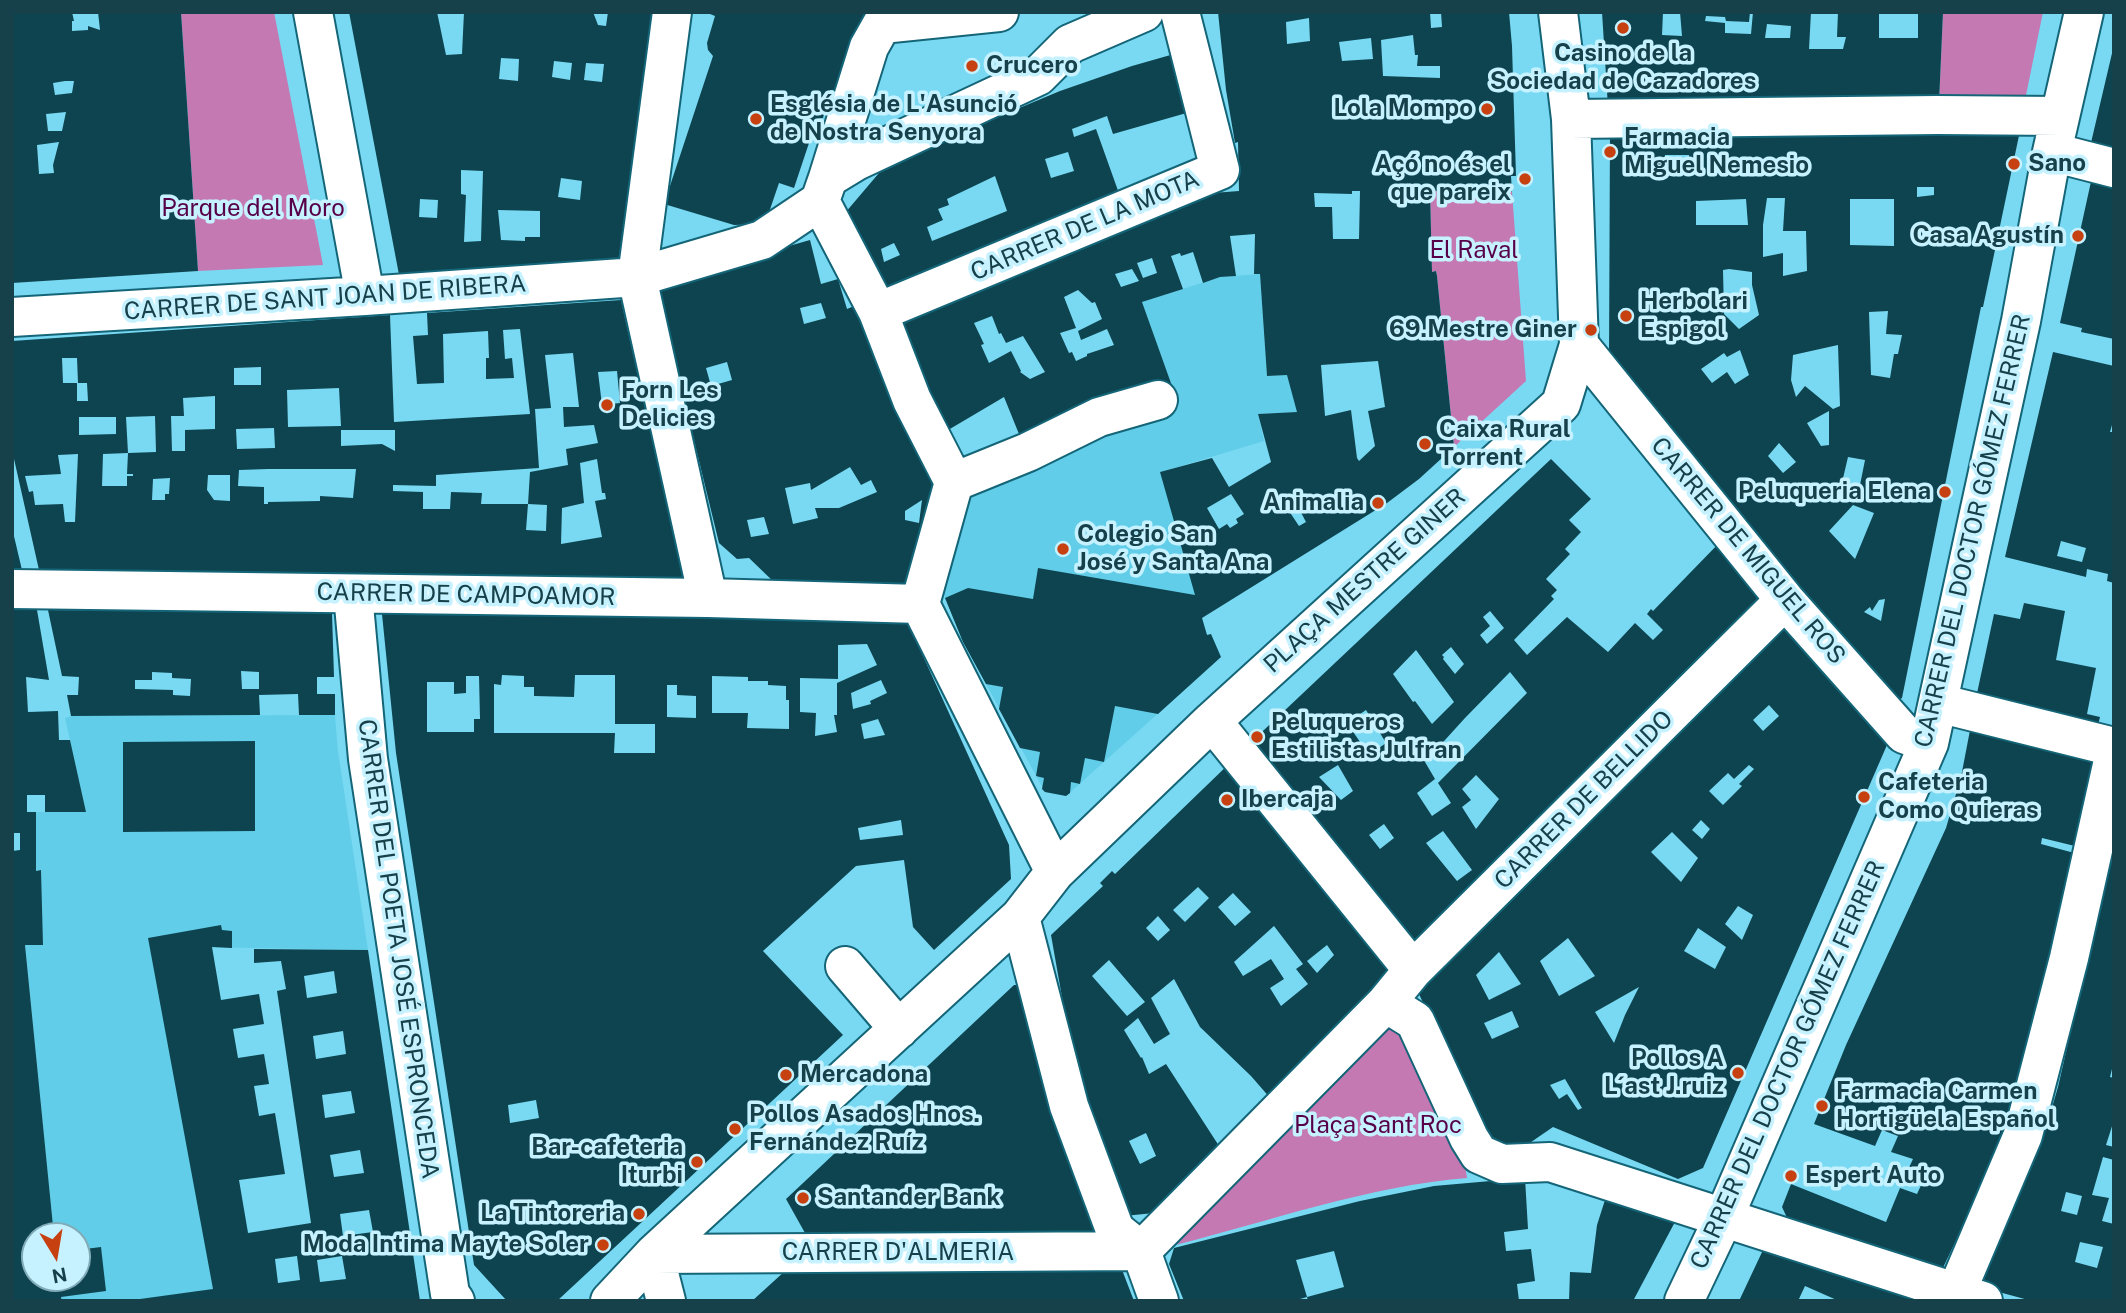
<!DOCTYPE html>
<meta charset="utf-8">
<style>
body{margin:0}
#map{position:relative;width:2126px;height:1313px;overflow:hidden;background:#79d9f2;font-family:"Public Sans",sans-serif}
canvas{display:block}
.frame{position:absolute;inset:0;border:14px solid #16404a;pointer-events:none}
.north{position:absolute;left:21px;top:1222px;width:70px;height:70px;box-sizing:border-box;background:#c6f2ff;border:2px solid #80abb7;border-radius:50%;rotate:169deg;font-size:19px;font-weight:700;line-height:28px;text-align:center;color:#16404a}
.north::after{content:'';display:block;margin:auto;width:24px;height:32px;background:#c74010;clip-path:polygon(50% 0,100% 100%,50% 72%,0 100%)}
</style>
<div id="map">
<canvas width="2126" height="1313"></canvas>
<div class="frame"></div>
<div class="north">N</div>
</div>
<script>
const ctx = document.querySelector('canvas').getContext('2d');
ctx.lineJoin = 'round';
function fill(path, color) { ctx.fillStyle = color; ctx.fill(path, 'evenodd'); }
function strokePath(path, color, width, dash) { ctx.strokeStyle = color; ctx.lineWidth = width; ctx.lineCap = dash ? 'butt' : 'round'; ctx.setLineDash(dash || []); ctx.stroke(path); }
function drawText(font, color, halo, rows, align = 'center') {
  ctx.font = font + ' "Public Sans",sans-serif'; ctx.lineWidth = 7; ctx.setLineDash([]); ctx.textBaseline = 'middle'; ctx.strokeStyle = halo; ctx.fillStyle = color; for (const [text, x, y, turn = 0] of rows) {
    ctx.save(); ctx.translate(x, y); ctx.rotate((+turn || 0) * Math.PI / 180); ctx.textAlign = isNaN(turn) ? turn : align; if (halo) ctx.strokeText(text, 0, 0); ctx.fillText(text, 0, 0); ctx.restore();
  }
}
fill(new Path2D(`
 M1260 274 1267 376 1321 372 1325 416 1300 420 1298 412 1258 414 1264 441 1161 472 1207 635 1211 634 1221 657 1066 796 1045 792 963 642 945 598 938 571 963 493 1149 414 1179 407 1142 302 1220 277Z
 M335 715 338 751 368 950 195 947 261 1301H62L59 1278H77V1236H54L25 945 40 870 36 871V812H86L65 718 71 716Z`), '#62cde8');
fill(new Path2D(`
 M181 12H274L323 265 198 271Z
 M1943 12H2043L2024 105 1939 103Z
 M1430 191 1512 192 1526 381 1454 447 1437 276 1436 271 1432 272Z
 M1394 1028 1413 1044 1463 1154 1467 1178C1368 1186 1271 1221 1175 1245L1172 1240 1380 1030Z`), '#c579b2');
fill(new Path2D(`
 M12 12H72L74 21H72V31L88 30V26L100 30 98 12H181L198 271 12 283ZM65 81H74L72 93 55 95 53 83ZM66 112 62 131H48L46 114ZM59 142 53 165 54 173 39 174 37 145Z
 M349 12H437L446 55 462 54 464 12H593L598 25 606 26 608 12H652L623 259 400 280ZM501 58 519 59 518 81 499 79ZM554 61 572 63 570 80 552 77ZM586 63 604 64 602 82 584 80ZM461 170 483 171 481 241 464 242 466 195 461 194ZM561 178 582 181 580 200 558 197ZM420 199 438 200 437 218 419 217ZM498 210 540 211V237H525V241L501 240Z
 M705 12H870L839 90H830L823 118 817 119 794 188 779 183 765 224 734 225 664 204 713 56 708 50 707 43 715 16Z
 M1218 12H1430L1431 28 1442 27 1441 12H1509L1512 46 1516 176H1511L1512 192 1430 191 1432 272 1436 271 1437 276 1454 447 1419 479 1387 503 1202 618 1207 635 1211 634 1221 657 1158 714 1115 706 1104 762 1085 758 1080 784 1071 782 1070 793 1066 796 1045 792 1042 789 1044 778 1036 776 1040 752 1020 748 999 709 1003 687 986 684 963 642 945 598 968 588 1033 599 1038 568 1195 595 1160 472 1212 458 1229 487 1271 462 1258 414 1297 412 1287 375 1267 376 1260 274H1254L1255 234 1230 236 1236 276 1220 277 1203 283 1193 252 1181 256 1180 253 1171 256 1183 289 1142 302 1172 386 1021 439 1004 397 938 436 895 320 1200 194 1239 191 1238 142 1235 143 1226 90ZM1309 18 1310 41 1287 44 1286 22ZM1413 35 1415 55H1418L1417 66H1440V78L1383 76 1381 40ZM1371 38 1373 59 1342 61 1339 42ZM1352 191H1360L1359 239H1333L1332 207H1315L1314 193 1352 194ZM1152 258 1157 273 1143 278 1137 263ZM1132 269 1139 281 1121 287 1115 274ZM1078 290 1092 303 1095 302 1102 319 1078 331 1081 340 1107 329 1114 345 1087 354V356L1076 361 1072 352 1069 353 1060 333 1076 328 1064 297ZM992 316 999 334 1001 333 1006 343 1023 336 1045 372 1030 379 1020 372 1021 371 1011 351 989 363 981 345 984 344 974 323ZM1378 361 1385 407 1368 411 1375 446 1359 461 1357 458 1351 410 1325 416 1321 365ZM1231 494 1244 514 1236 519 1238 523 1230 528 1227 524 1219 529 1207 508ZM1289 498 1295 501 1306 522 1299 526 1283 502Z
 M1602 12H1663L1662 35 1682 36 1680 12H1750L1749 22 1726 21 1725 17 1706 16 1705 21 1725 23V33L1751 34 1753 12H1811L1809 49H1843L1846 37H1837L1838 12H1879V38H1918V12H1943L1939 103 1608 107ZM1767 24 1791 26 1790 38H1765Z
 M2113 49H2114V154L2090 147Z
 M1174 54 1190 112 1113 134 1107 116 1072 129 1074 137 1096 129 1121 199 882 291 845 213 879 173 1005 114 1060 91 1132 66ZM1068 152 1074 171 1051 178 1045 159ZM995 176 1007 211 932 241 927 227 943 220 938 209 949 205 947 199ZM894 243 900 255 884 262 881 249Z
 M2021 126 1983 307H1981L1902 698 1894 702 1609 362 1610 129ZM1665 155H1689L1690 173H1664ZM1917 187H1934V195L1917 197ZM1767 198H1785L1783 231H1806L1807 271 1783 276V253L1763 257V225ZM1746 199 1748 225H1696V201ZM1850 199H1894V246L1850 245ZM1729 269 1752 272V285L1759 315 1739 329 1724 314 1723 270ZM1888 311 1886 334 1902 335 1898 354H1894L1890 378 1871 375 1869 312ZM1838 345 1840 406 1833 409 1805 386 1796 397 1791 380 1793 355ZM1740 350 1749 375 1735 384 1727 372 1712 383 1701 369 1724 353 1727 357ZM1829 411V445L1821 446 1807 423ZM1779 443 1796 462 1783 473 1768 456ZM1848 457 1865 460 1858 495 1840 491ZM1853 505 1874 513 1855 559 1829 531ZM1885 599 1881 621 1864 612 1870 607 1872 611 1879 600Z
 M2092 177 2114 182V339L2081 332 2082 328 2060 323Z
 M810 240 821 284 838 279 847 309 859 304 944 487 915 589 776 584 749 558 737 559 719 543 664 317 657 295 663 282ZM821 303 826 318 804 324 800 308ZM727 362 732 380 711 386 706 368ZM850 467 861 485 871 480 877 492 839 508H815L818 518 793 524 785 488 810 483 811 490ZM922 500 919 523 905 520V511ZM764 517 769 534 751 537 747 520Z
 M621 300 683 576 681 578 39 570 12 450V341L390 315 394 422 530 414 520 329 503 330 505 359 512 358 514 378 486 379V358H489L488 331 443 334 444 383 417 384 413 336 428 335 427 313ZM573 353 579 407H563L564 427 594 425 598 443 566 449 568 465 530 472 528 504 547 505 546 531 526 530 528 504H481L482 493 451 492 450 509H423V492L393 491V485L436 486V475L539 468 535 409 551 408 545 355ZM62 358H77L78 383H87L88 401H77V383H63ZM261 367V385H234V368ZM617 371 620 403 602 405 598 372ZM339 388 341 426 288 427 287 390ZM215 396V429L185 430V451H172L171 416H184L183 398ZM155 416 156 452 128 453 127 474H133V476H127V486H102L103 454 128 453 126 417ZM79 417H116V434L79 435ZM274 428 275 448 237 449 236 429ZM341 430H395V451L382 444 341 446ZM78 454 75 522H65L63 504 35 505 33 491 29 492 25 476 61 474 58 455ZM597 459 602 493H605L606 499 595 501 602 537 561 544 562 508 584 503 580 463ZM268 469H356L353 498 320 496V501L268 502V504H264V487L238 486 239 470ZM208 475H230V501L214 500 207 490ZM170 478 169 494H165V500H152L153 479Z
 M2053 352 2114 366V418L2110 432H2114V583L2107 581 2108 574 2087 569 2086 577 2005 557ZM2061 541 2086 548 2082 562 2057 556Z
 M1551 459 1591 499 1569 520 1581 532 1565 549 1570 554 1546 579 1557 590 1551 596 1554 599 1514 640 1527 655 1567 617 1608 652 1635 623 1653 640 1663 630 1647 614 1651 609 1653 611 1722 540 1769 595 1415 954 1247 746ZM1490 611 1504 628 1487 644 1480 635 1490 626 1483 617ZM1451 647 1464 664 1455 674 1443 659 1444 657 1442 655ZM1416 650 1454 702 1432 724 1415 701 1413 702 1393 674ZM1510 672 1527 693 1438 783 1451 803 1432 816 1417 793 1435 779 1425 762 1465 718ZM1366 710 1386 743 1369 755 1347 723ZM1338 765 1353 791 1341 800 1319 777ZM1476 775 1499 799 1476 829 1462 807 1471 800 1462 789ZM1384 824 1394 838 1380 849 1369 835ZM1443 831 1472 870 1457 881 1426 843Z
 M12 532H13L22 570H12Z
 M2024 603 2065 611 2056 660 2096 668 2087 714 2100 717 2097 729 1976 698 1994 614 2020 619Z
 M12 609 37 610 49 680 26 677 28 712 58 711 59 740H70L86 812H45V795H27V812H36V871L41 870 43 945H25L54 1236H35V1278H77V1250L101 1247 106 1291 61 1297 62 1301H12V851L20 850V833H12Z
 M48 610 332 613 334 677H317V694H335V715H299L298 694 259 695 260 715 71 716 67 695H78L79 677 62 676ZM241 671 259 672V689H242ZM152 672 172 673V678L191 679 190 696 173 695V690L135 689V680H152Z
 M382 614H574L904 621 908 623 1009 845 1011 879 934 950 913 927 904 860 856 866 763 951 843 1035 557 1301H507L474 1265 396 753ZM867 644 877 665 837 683V715H834L837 732 815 736 816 713 800 712V678L838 679V645ZM502 675 524 676V687H534V696L574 697 575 675H615V724H655V753H614L615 733H494V684L501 685ZM466 676H479L480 719H474V732H427V682H454V694L466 693ZM712 676 748 677V681H768V685L786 686V700H789V729L747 728 748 713H712ZM881 680 887 693 870 701 871 704 853 709 851 693ZM667 685H677V695L696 696V718L667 717ZM878 719 885 735 864 739 861 724ZM901 820 903 835 860 840 858 828ZM536 1100 539 1118 510 1123 508 1105Z
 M1786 618 1885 728 1887 745 1703 1168 1678 1179 1553 1127 1518 1151 1485 1133 1418 992ZM1769 705 1779 716 1763 731 1753 720ZM1749 765 1754 769 1739 784 1742 786 1723 805 1709 791 1728 773 1734 779ZM1701 820 1710 829 1702 839 1692 830ZM1672 832 1698 858 1681 882 1651 852ZM1738 906 1753 915 1742 940 1725 924ZM1698 928 1726 947 1715 969 1684 951ZM1568 938 1595 976 1559 996 1540 961ZM1499 952 1521 984 1489 1000 1476 975ZM1639 987 1625 1015 1614 1043 1595 1012ZM1512 1011 1519 1027 1492 1039 1484 1023ZM1565 1079 1582 1108 1578 1110 1567 1094 1559 1099 1550 1085Z
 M1971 725 2098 757 2079 847 2042 838 2041 844 2078 854 2059 951 1997 1155 1939 1276 1789 1222 1782 1207 1791 1184 1886 1222 1900 1188 1917 1194 1923 1181 1906 1174 1913 1159 1891 1152 1898 1136 1882 1130 1875 1146 1814 1124 1846 1045 1946 828 1961 777Z
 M255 741V831L123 832V742Z
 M1233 760 1397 974 1271 1099 1251 1076 1200 1027 1174 979 1151 998 1170 1034 1154 1044 1138 1018 1124 1030 1141 1058 1142 1057 1149 1074 1166 1064 1221 1149 1154 1213 1124 1216 1080 1099 1051 935 1103 886 1100 883 1112 871 1115 874ZM1198 887 1209 898 1185 922 1173 910ZM1233 893 1251 912 1235 926 1218 907ZM1158 916 1170 930 1158 941 1146 928ZM1274 926 1303 964 1296 969 1308 984 1281 1006 1270 988 1284 979 1271 959 1243 976 1234 962ZM1327 945 1334 955 1317 973 1307 961ZM1109 960 1145 1002 1127 1016 1092 976ZM1146 1133 1156 1156 1140 1164 1129 1141Z
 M2114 842V1061L2110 1077 2114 1078V1120L2106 1145 2114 1147V1160L2103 1157 2092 1195 2109 1198 2102 1221 2114 1224V1301H2032L1984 1288 1980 1277 2017 1201 2041 1145 2058 1087ZM2066 1192 2082 1196 2077 1215 2061 1211ZM2080 1242 2103 1247 2097 1268 2075 1262Z
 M221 925 222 930 232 931V948L212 947 221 1000 259 994 264 1024 233 1029 238 1058 264 1054 269 1084 254 1086 259 1116 275 1113 285 1174 239 1180 248 1233 311 1223 277 991 286 989 281 961 254 963V949L368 950 420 1301H140V1299L213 1289 148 938ZM334 971 337 993 307 998 304 976ZM343 1031 346 1054 316 1059 313 1036ZM351 1091 355 1113 325 1118 322 1095ZM360 1150 364 1173 334 1177 330 1155ZM369 1210 373 1232 343 1236 340 1214ZM297 1256 300 1280 278 1283 275 1259ZM342 1256 346 1279 320 1282 317 1260Z
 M1014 985H1017L1051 1095 1096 1226 1089 1236 998 1237 805 1233 786 1199Z
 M1525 1178 1528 1229 1504 1232 1506 1251 1531 1249 1535 1281 1517 1284 1519 1301H1308L1307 1297 1344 1287 1334 1251 1296 1260 1307 1297 1293 1301H1184L1169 1264 1174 1248 1360 1201 1434 1186Z
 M1605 1200 1676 1220 1633 1301H1569L1570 1272 1591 1273 1597 1225Z
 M1763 1250 1917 1300V1301H1839L1805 1286 1798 1301H1739Z
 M1119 1262 1134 1301H752L785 1271Z`), '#0e4450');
const minor = new Path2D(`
 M313 12 365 296
 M672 12 637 277 708 598
 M1571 119 1937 115 2060 116
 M2052 152 2114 168
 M828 178 869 47 882 24 999 12
 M820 201 878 312 912 400 954 482 920 604 1055 872
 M878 312 1220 170 1180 12
 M12 317 365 296 637 277 762 240 820 201 828 178 856 161 1038 76 1070 44 1144 12
 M1579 345 1785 600 1904 734 1929 743
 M954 482 1028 452 1099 417 1158 400
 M12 589 708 598 920 604
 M353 594 368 759 450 1294 455 1301
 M1938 703 2114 747
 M1212 721 1413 970
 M1020 917 1069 1106 1115 1230 1141 1251 1159 1301
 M845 966 899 1029
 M1386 1003 1415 1021 1469 1138 1479 1154 1502 1164 1550 1162 1983 1301
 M1956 1293 2023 1135 2069 958 2114 756
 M610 1301 654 1254 1020 917 1055 872 1212 721 1561 404 1579 345 1571 119 1558 12
 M666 1301 654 1254 1141 1251 1386 1003 1413 970 1785 600
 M1684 1301 1724 1217 1929 743 2021 321 2052 152 2084 12`);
strokePath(minor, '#146577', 42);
strokePath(minor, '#fff', 38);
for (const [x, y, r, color] of [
 [1623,28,7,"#c74010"],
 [972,66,7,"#c74010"],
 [1487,109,7,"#c74010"],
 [756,119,7,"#c74010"],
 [1610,152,7,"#c74010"],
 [2014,164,7,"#c74010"],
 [1525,179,7,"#c74010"],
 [2078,236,7,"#c74010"],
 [1626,316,7,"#c74010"],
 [1591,330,7,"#c74010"],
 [607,405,7,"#c74010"],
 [1425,444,7,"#c74010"],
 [1945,492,7,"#c74010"],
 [1378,503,7,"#c74010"],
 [1063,549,7,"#c74010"],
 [1257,737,7,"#c74010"],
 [1864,797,7,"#c74010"],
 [1227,800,7,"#c74010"],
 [1738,1073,7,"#c74010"],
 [786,1075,7,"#c74010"],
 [1822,1106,7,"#c74010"],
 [735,1129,7,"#c74010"],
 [697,1162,7,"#c74010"],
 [1791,1176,7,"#c74010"],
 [803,1198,7,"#c74010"],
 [639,1214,7,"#c74010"],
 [603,1245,7,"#c74010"]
]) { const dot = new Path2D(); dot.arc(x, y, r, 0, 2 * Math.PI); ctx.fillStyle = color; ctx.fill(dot); strokePath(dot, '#c6f2ff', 2.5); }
drawText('bold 24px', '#16404a', '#c6f2ff', [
 ["Casino de la",1623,54,"center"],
 ["Sociedad de Cazadores",1623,82,"center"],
 ["Crucero",986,66],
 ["Església de L'Asunció",770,105],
 ["de Nostra Senyora",770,133],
 ["Lola Mompo",1473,109,"right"],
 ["Farmacia",1624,138],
 ["Miguel Nemesio",1624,166],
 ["Sano",2028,164],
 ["Açó no és el",1511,165,"right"],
 ["que pareix",1511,193,"right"],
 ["Casa Agustín",2064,236,"right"],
 ["Herbolari",1640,302],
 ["Espigol",1640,330],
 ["69.Mestre Giner",1577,330,"right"],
 ["Forn Les",621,391],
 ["Delicies",621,419],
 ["Caixa Rural",1439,430],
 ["Torrent",1439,458],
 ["Peluqueria Elena",1931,492,"right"],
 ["Animalia",1364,503,"right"],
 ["Colegio San",1077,535],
 ["José y Santa Ana",1077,563],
 ["Peluqueros",1271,723],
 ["Estilistas Julfran",1271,751],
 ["Cafeteria",1878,783],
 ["Como Quieras",1878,811],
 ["Ibercaja",1241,800],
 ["Pollos A",1724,1059,"right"],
 ["L´ast J.ruiz",1724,1087,"right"],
 ["Mercadona",800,1075],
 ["Farmacia Carmen",1836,1092],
 ["Hortigüela Español",1836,1120],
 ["Pollos Asados Hnos.",749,1115],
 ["Fernández Ruíz",749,1143],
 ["Bar-cafeteria",683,1148,"right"],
 ["Iturbi",683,1176,"right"],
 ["Espert Auto",1805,1176],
 ["Santander Bank",817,1198],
 ["La Tintoreria",625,1214,"right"],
 ["Moda Intima Mayte Soler",589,1245,"right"]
], 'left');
drawText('24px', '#570049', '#c6f2ff', [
 ["Parque del Moro",253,209],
 ["El Raval",1474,251],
 ["Plaça Sant Roc",1378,1126]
]);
drawText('24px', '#16404a', '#c6f2ff', [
 ["CARRER DE LA MOTA",1085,226,-23],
 ["CARRER DE SANT JOAN DE RIBERA",325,298,-4],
 ["CARRER DEL DOCTOR GÓMEZ FERRER",1973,531,-77],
 ["CARRER DE MIGUEL ROS",1748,551,50],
 ["PLAÇA MESTRE GINER",1365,581,-42],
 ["CARRER DE CAMPOAMOR",466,595,1],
 ["CARRER DE BELLIDO",1584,800,-45],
 ["CARRER DEL POETA JOSÉ ESPRONCEDA",398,949,82],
 ["CARRER DEL DOCTOR GÓMEZ FERRER",1788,1065,-66],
 ["CARRER D'ALMERIA",898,1253]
]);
</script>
